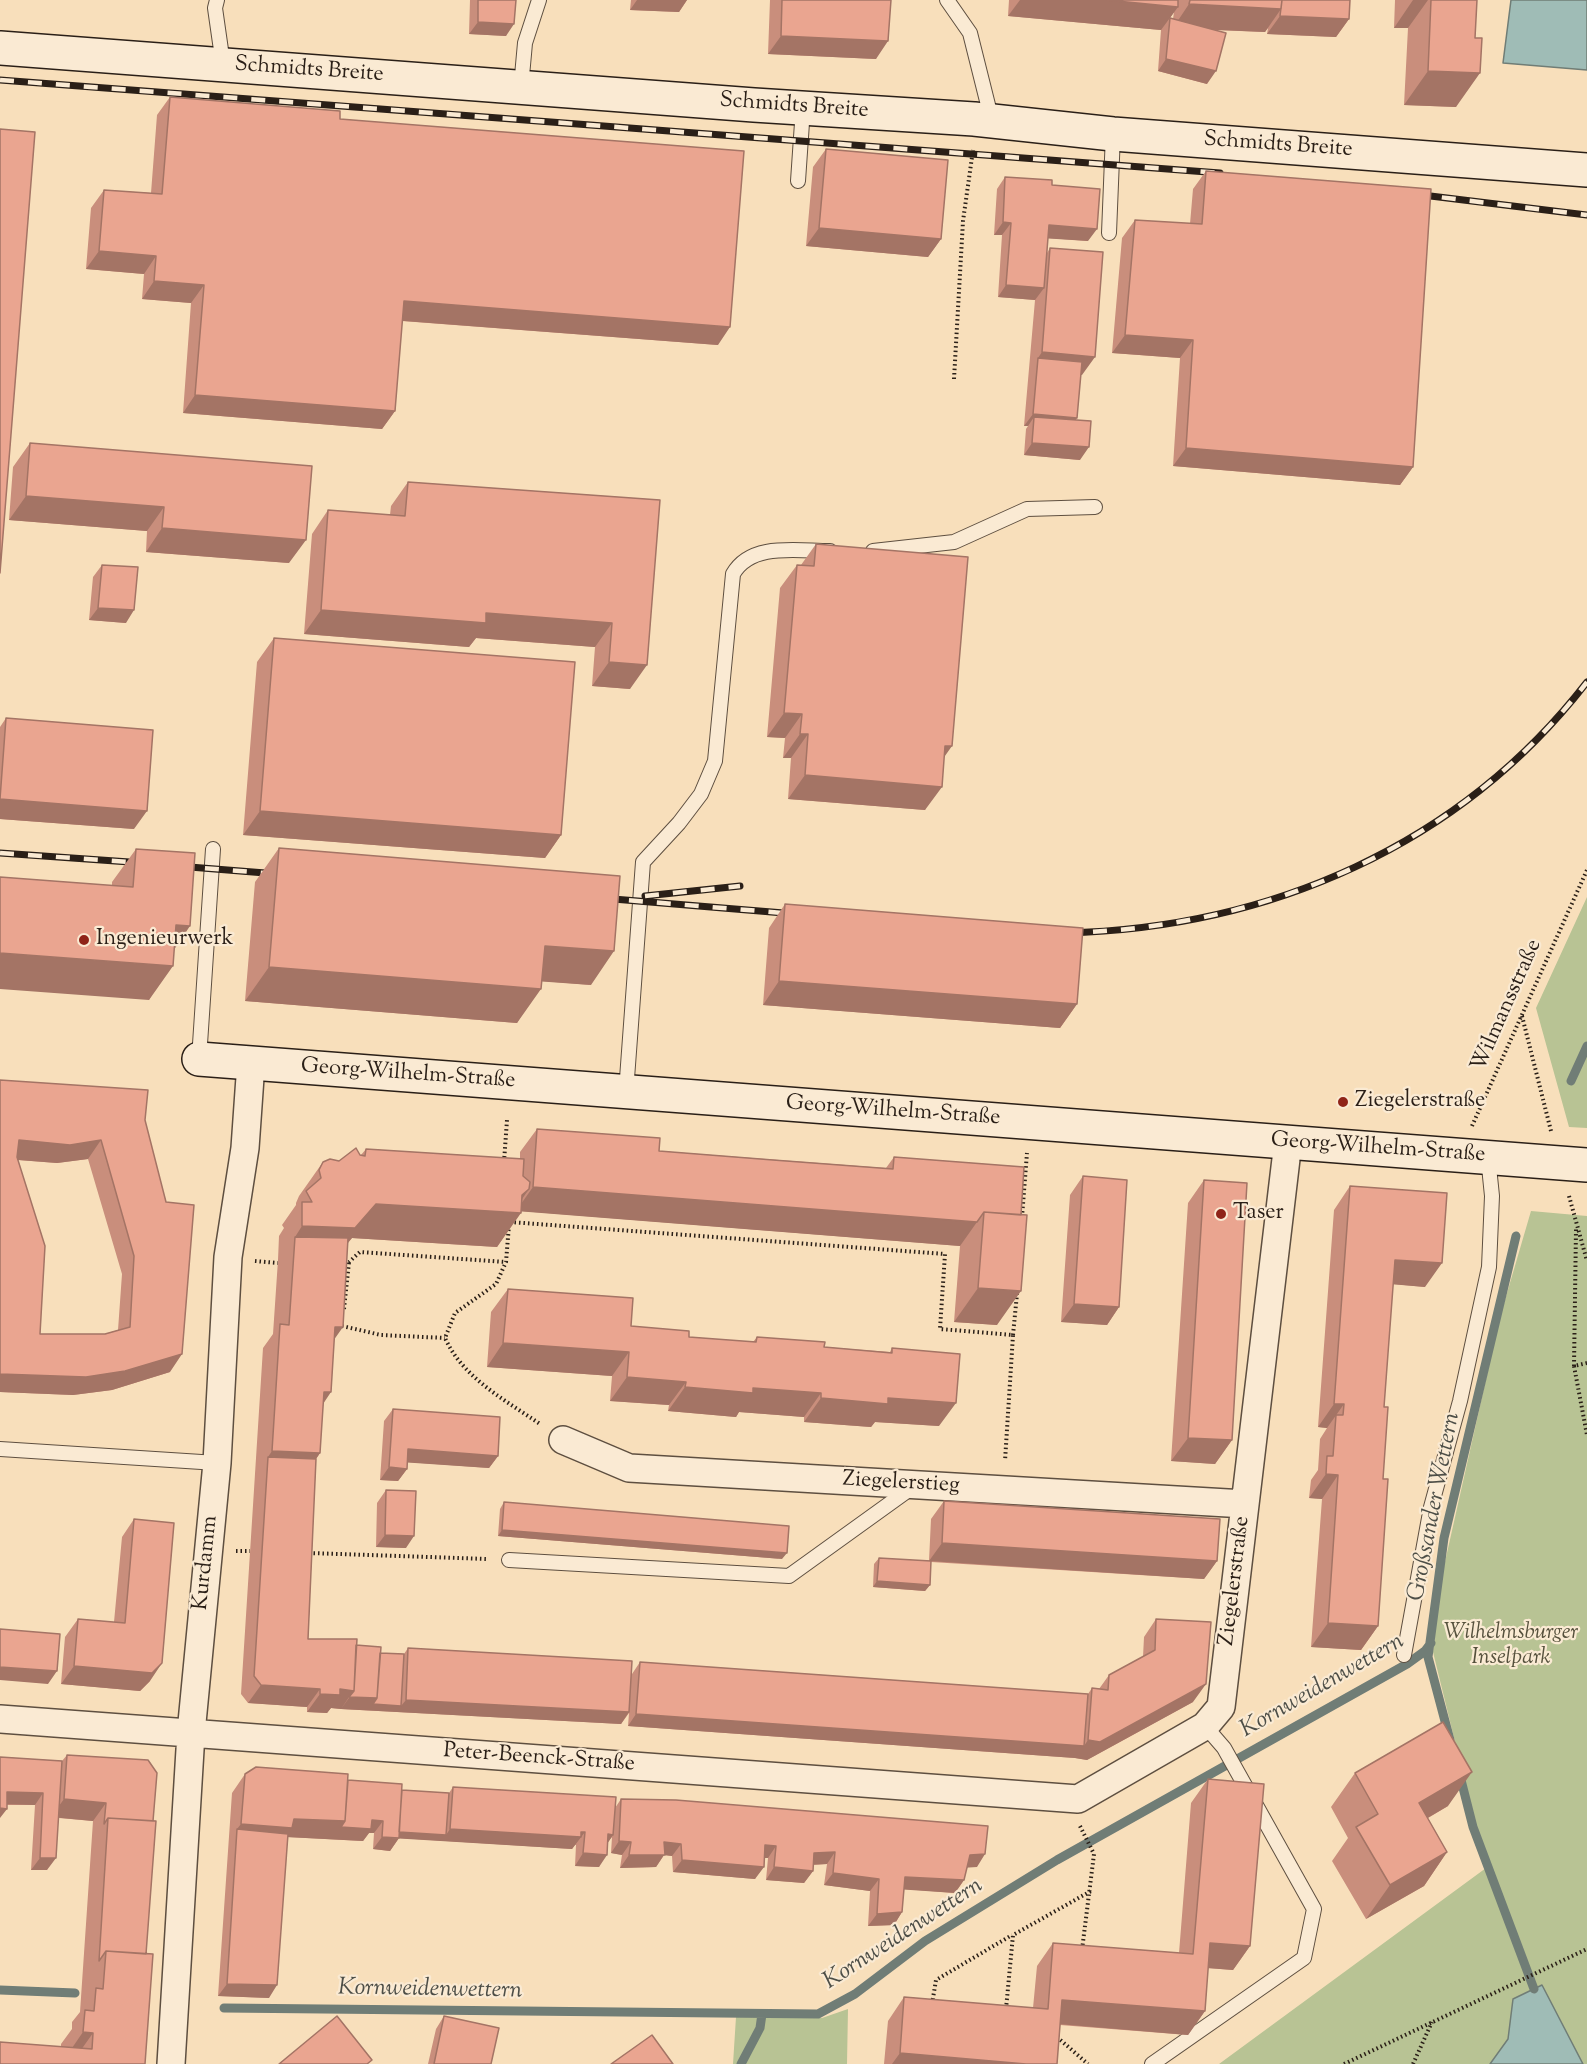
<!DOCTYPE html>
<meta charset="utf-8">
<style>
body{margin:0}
canvas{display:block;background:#f8dfbb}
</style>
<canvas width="1587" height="2064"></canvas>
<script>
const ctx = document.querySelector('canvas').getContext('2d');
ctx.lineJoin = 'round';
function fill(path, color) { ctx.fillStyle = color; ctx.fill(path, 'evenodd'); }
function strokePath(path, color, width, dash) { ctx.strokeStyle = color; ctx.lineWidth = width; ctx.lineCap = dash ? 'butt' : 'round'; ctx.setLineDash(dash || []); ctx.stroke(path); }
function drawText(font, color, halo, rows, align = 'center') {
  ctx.font = font + ' "Sorts Mill Goudy",serif'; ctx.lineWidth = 4.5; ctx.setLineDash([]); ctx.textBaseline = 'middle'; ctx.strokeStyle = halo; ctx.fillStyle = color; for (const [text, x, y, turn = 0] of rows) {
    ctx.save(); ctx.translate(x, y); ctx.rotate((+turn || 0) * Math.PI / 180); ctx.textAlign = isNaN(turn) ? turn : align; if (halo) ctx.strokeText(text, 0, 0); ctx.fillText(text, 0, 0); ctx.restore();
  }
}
fill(new Path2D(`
 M1587 897V1128L1569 1127 1536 1008Z
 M1531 1211 1587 1216V2064H1583L1541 1985 1513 1999 1508 2039 1490 2064H1219L1486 1868 1433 1652 1440 1584 1500 1317Z
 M848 2009 847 2064H733L736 2017 822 2018Z`), '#b8c394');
const water = new Path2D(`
 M1511 0H1587V70L1503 63Z
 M1542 1985 1583 2064H1490L1508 2039 1513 1999Z`);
fill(water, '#9fbcb6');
strokePath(water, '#707d76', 1.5);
strokePath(new Path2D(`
 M1571 1081 1587 1046
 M1450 1740 1428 1657 1444 1538 1516 1236
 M1460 1776 1473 1827 1534 1989
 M0 1990 75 1993
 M224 2008 818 2014 855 1994 925 1941 1057 1860 1407 1664 1425 1651 1431 1643
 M741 2064 760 2028 762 2014`), '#707d76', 9);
const lane = new Path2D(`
 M217 0 215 8 223 64
 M947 0 970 33 992 121
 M521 87 525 43 539 0
 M798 181 803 108
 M1109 233 1113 134
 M873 551 954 542 1027 509 1095 507
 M199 1059 213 849
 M626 1092 643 862 679 823 701 794 715 761 733 574C751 542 797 551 830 551
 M0 1449 217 1463
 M509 1560 789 1576 914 1486
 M1404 1655 1431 1507 1460 1401 1489 1267 1492 1196 1488 1157
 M1152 2064 1304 1958 1314 1909 1224 1748 1205 1726`);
const street = new Path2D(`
 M563 1440 629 1468 1245 1504
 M0 1719 1078 1799 1205 1726 1221 1707 1288 1142
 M171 2064 191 1733 217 1463 228 1257 245 1148 251 1063`);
const secondary = new Path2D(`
 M0 48 754 105 974 119 1113 134 1587 170
 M199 1059 1587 1165`);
strokePath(lane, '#5e4f40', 16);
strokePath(street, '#5e4f40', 30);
strokePath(secondary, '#2a1f17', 36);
strokePath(new Path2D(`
 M954 379 963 221 973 150
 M1522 1016 1551 1131
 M1472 1126 1587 870
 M504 1162 507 1120
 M1569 1196 1587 1261
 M1022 1217 1027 1153
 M510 1222 945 1254 940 1329 1013 1335 1005 1461
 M509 1225 506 1262 496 1284 455 1313 445 1338C463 1378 505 1400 540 1424
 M255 1261 278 1263
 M344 1263 349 1262 360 1252 506 1262
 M344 1309 349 1262
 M342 1326 381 1335 445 1338
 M1013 1335 1017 1294
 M1587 1363 1574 1366 1587 1435
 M1574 1366 1576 1229
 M236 1551H250
 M309 1553 488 1559
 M1080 1826 1094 1854 1082 1950
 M932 2004 936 1980 1012 1935
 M1006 2009 1013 1935 1091 1891
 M1057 2037 1088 2064
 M1344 2064 1587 1949
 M1413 2064 1432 2022`), '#2a1f17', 4, [1.5, 3]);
strokePath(lane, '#faead3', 14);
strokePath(street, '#faead3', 27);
strokePath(secondary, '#faead3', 33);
const rail = new Path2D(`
 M0 80 1220 173
 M1414 194 1587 215
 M0 853 144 863
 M177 866 278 874
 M645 896 740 886
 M601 898 796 914
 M1065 933C1269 928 1460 846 1587 682`);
strokePath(rail, '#2a1f17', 7);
strokePath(rail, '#faead3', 4.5, [14]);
fill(new Path2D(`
 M470 0H516L506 36 469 34Z
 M631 0H687L679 12 630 10Z
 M770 0H891L876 59 768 54Z
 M1009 0H1350L1349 19 1336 37 1267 34 1268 28 1265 32 1214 30 1207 84 1158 71 1161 30 1008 16ZM1174 12 1173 19 1170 18Z
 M1395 0H1477L1475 38 1456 107 1404 105 1408 28H1394Z
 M170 97 340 119 718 345 402 321 395 411 382 429 183 413 191 303 142 299 144 274 86 269 91 208 104 190 151 193 157 115Z
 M826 149 941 239 928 257 806 246 813 167Z
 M1206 171 1413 467 1400 485 1173 466 1180 358 1112 353 1122 238 1135 220 1190 224 1193 189Z
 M1005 177 1052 185 1088 241 1048 238 1047 253 1050 248 1082 375H1081L1076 420 1080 460 1024 455 1026 429 1028 426H1024L1035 300 998 297 1002 235H994L997 189Z
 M30 443 289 563 146 552 147 531 9 520 13 467Z
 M408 482 660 500 630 689 592 686 595 647 476 638 469 647 304 634 312 534 328 510 390 515 391 506Z
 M816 544 944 758 925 810 788 799 791 758H783L785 738 767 737 780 588 797 565H801Z
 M102 565 126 623 89 620 93 577Z
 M274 638 561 835 545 858 243 835 257 662Z
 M6 718 134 829 0 819V727Z
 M279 848 591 985 542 981 517 1023 245 1001 255 882Z
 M136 849 174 949 149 1000 112 886V882Z
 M785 904 1077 1004 1060 1028 763 1005 769 928Z
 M0 1080 145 1120 170 1372 112 1390 73 1395 0 1392ZM88 1159 122 1274 118 1330 105 1334H40L18 1160 57 1163Z
 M537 1129 659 1151 886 1168 894 1157 1024 1167 997 1325 954 1322 960 1246 521 1211 497 1247 352 1238 348 1243 334 1340 323 1404 320 1453 316 1459 308 1639 356 1645 380 1653 404 1654 408 1648 632 1674 640 1662 1088 1694 1092 1688 1099 1689 1109 1675 1143 1657 1144 1637 1156 1619 1193 1702 1087 1760 1075 1758 628 1726 629 1713 621 1724 341 1709 331 1708 327 1713 307 1712V1707L248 1703 241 1694 263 1348 273 1334 278 1260 279 1236 284 1228 282 1225 296 1205V1203L299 1196 323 1162 339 1161 361 1155 366 1149 520 1159V1152Z
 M1083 1176 1119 1307 1107 1325 1061 1322 1070 1195Z
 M1204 1180 1232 1440 1215 1464 1171 1461 1188 1203Z
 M1350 1186 1425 1287 1393 1284 1384 1407 1383 1479 1378 1626 1361 1650 1311 1647 1322 1499 1309 1498 1311 1480 1318 1470 1320 1439 1327 1428 1318 1427 1334 1210Z
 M508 1289 631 1326 689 1337 753 1342 757 1337 824 1347 890 1352 892 1348 939 1426 875 1422 871 1427 804 1422V1417L739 1412 736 1417 668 1411 669 1405 610 1401 612 1376 487 1367 491 1312Z
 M393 1409 498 1456 489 1468 407 1462V1469L398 1481 380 1480 384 1421Z
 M386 1490 406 1548 376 1547 377 1503Z
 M944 1501 1217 1561 1204 1579 931 1562 930 1585 925 1591 873 1587 874 1564 879 1558 929 1561 931 1519Z
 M504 1502 782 1559 498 1536 500 1509Z
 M134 1519 150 1681 140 1691 61 1684 65 1637 78 1619 114 1622 122 1537Z
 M67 1755 153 1821 146 1954 145 2064 61 2047V2044L72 2029V2022L80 2012 93 1821 59 1818 47 1870H31L35 1805H7L0 1757 62 1761Z
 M1355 1773 1448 1806 1428 1818 1447 1852 1424 1886 1366 1919 1332 1861 1348 1838 1331 1807Z
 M245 1774 348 1780 402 1790 449 1793 453 1787 615 1808 621 1799 977 1867H967L964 1880 955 1893 904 1889 902 1912 894 1925 868 1926 870 1891 824 1885 827 1864 813 1865V1871L804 1883 766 1880 768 1858H764L755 1879 673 1872 672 1856 664 1855 656 1867 620 1868 622 1855 611 1853 612 1837 608 1842 599 1867 575 1866 576 1845H575L572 1849 399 1838 390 1851 373 1849 374 1833H369L363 1841 288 1837 269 1998 218 1996 232 1793Z
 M1208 1779 1250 1946 1233 1970 1208 1968 1205 2011 1188 2035 1060 2025 1057 2064H884L888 2021 904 1997 1033 2008 1037 1966 1053 1943 1179 1953 1191 1803Z
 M444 2016 491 2064H428L436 2029Z`), '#c98e7c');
fill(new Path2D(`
 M637 0H687L679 12 630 10Z
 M1020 0H1107L1178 7 1161 30 1008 16Z
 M1413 0H1428L1408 28H1394Z
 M1189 4 1281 9 1265 32 1173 28Z
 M1280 16 1349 19 1336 37 1267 34Z
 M478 22 514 24 506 36 469 34Z
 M781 36 888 41 876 59 768 54Z
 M1166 59 1216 71 1207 84 1158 71Z
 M1428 71 1480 73 1456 107 1404 105Z
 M1003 222 1011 223 1002 235H994Z
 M1049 225 1097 229 1088 241 1041 238Z
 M819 228 941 239 928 257 806 246Z
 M99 251 156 256 144 274 86 269Z
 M154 281 204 285 191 303 142 299Z
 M1006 285 1044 288 1035 300 998 297Z
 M404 301 730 327 718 345 391 320Z
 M1125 335 1193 340 1180 358 1112 353Z
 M1042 352 1095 357 1082 375 1037 371 1038 358Z
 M195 395 395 411 382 429 183 413Z
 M1033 414 1077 418 1068 430 1034 417 1028 426H1024Z
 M1032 443 1089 447 1080 460 1024 455Z
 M1186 448 1413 467 1400 485 1173 466Z
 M26 496 164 507 147 531 9 520Z
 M162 528 306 540 289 563 146 552Z
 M98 608 134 610 126 623 89 620Z
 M321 610 486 613 612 623 595 647 476 638 469 647 304 634Z
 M609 662 647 665 630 689 592 686Z
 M784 713 802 714 785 738 767 737Z
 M800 734H808L791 758H783Z
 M945 746H952L935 770Z
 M805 775 942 787 925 810 788 799Z
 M0 799 147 811 134 829 0 819Z
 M260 811 561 835 545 858 243 835Z
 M176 925 190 926 167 960Z
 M545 946 614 951 591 985 521 980Z
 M0 953 173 966 149 1000 0 989Z
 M269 967 541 989 517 1023 245 1001Z
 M779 981 1077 1004 1060 1028 763 1005Z
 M19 1140H101L88 1159 57 1163 6 1159Z
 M533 1187 977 1222 960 1246 516 1211Z
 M529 1189 513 1212 521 1213 497 1247 352 1238 331 1262 295 1237 302 1226 376 1204 522 1195Z
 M1395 1260 1442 1263 1425 1287 1378 1283Z
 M978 1288 1021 1291 997 1325 954 1322Z
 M1074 1304 1119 1307 1107 1325 1061 1322Z
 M335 1327H343L326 1351Z
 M503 1343 629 1352 612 1376 487 1367Z
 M182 1354 170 1372 112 1390 73 1395 0 1392V1374Z
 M627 1377 686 1382 669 1405 610 1401Z
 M685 1387 753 1388 821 1393 804 1417 739 1412 736 1417 668 1411Z
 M324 1392H331L315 1416Z
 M821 1398H888L956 1403 939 1426 875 1422 871 1427 804 1422Z
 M1334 1404H1344L1327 1428 1318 1427Z
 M1188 1438 1232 1440 1215 1464 1171 1461Z
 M408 1449 498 1456 489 1468 400 1462Z
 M272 1451 320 1453 304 1477 268 1457Z
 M389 1467 407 1469 398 1481 380 1480Z
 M1326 1474 1338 1475 1322 1499 1309 1498Z
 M502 1530 787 1553 782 1559 498 1536Z
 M385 1535 414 1536 406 1548 376 1547Z
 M942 1543 1217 1561 1204 1579 929 1561Z
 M877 1581 930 1585 925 1591 873 1587Z
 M1328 1623 1378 1626 1361 1650 1311 1647Z
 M162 1663 150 1681 140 1691 61 1684 74 1666Z
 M0 1667 57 1671 48 1684 0 1680Z
 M1206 1684 1193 1702 1087 1760 1075 1758 628 1726 636 1714 1084 1746 1088 1740Z
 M261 1685 320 1689 307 1707 248 1703Z
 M340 1689 354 1691 341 1709 331 1708 327 1713 307 1712 320 1694Z
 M349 1697 377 1698 401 1706 406 1700 629 1712 621 1724 341 1709Z
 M1472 1772 1448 1806 1395 1837 1419 1803Z
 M7 1792 43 1793 35 1805 0 1804Z
 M64 1799 106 1803 93 1821 51 1817Z
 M0 1808 7 1809 0 1818Z
 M294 1819 372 1820 383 1821 374 1833H369L363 1841 286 1837 237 1829 241 1824Z
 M450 1829 581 1832H585L572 1849 391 1838 395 1831 446 1835Z
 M608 1834 613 1835 605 1847Z
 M382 1837 399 1838 390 1851 373 1849Z
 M619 1841 631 1842 622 1855 611 1853Z
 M664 1842 681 1844 672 1856 664 1855 656 1867 620 1868 629 1855Z
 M765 1845 776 1846 768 1858H756Z
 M835 1852 827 1864 805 1865 814 1853Z
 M1447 1852 1424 1886 1366 1919 1390 1885Z
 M583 1853 607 1855 599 1867 575 1866Z
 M985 1854 977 1867 961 1868 970 1855Z
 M40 1858H56L47 1870H31Z
 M682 1860 764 1867 755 1879 673 1872Z
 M774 1867 813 1871 804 1883 766 1880Z
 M833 1873 879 1879 870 1891 824 1885Z
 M905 1877 964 1880 955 1893 896 1889Z
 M902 1912 894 1925 868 1926 877 1914Z
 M1210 1943 1250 1946 1233 1970 1194 1967Z
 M227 1984 277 1985 269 1998 218 1996Z
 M1062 2000 1205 2011 1188 2035 1046 2023Z
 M83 2032 93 2033 71 2064H61Z
 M900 2053 1026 2064H892Z`), '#a47465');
const building = new Path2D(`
 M478 0H516L514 24 478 22Z
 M782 0H891L888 41 781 36Z
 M1107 0H1178V7Z
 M1190 0H1282L1281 9 1189 4Z
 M1282 0H1350L1349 19 1280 16Z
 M1431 0H1477L1475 38H1482L1480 73 1428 71Z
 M1170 18 1226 33 1216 71 1166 59Z
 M170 97 340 111V119L744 151 730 327 404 301 395 411 195 395 204 285 154 281 156 256 99 251 104 190 162 194Z
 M0 129 35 132 0 573Z
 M826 149 948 160 941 239 819 228Z
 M1206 171 1431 189 1413 467 1186 448 1193 340 1125 335 1135 220 1202 224Z
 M1005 177 1052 180V185L1100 189 1097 229 1049 225 1044 288 1006 285 1011 223 1003 222Z
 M1050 248 1103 252 1095 357 1042 352Z
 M1038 358 1082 362 1077 418 1033 414Z
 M1034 417 1091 421 1089 447 1032 443Z
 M30 443 312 466 306 540 162 528 164 507 26 496Z
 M408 482 660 500 647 665 609 662 612 623 486 613V623L321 610 328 510 405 516Z
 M816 544 968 557 952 746H945L942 787 805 775 808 734H800L802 714 784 713 797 565 814 566Z
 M102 565 138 567 134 610 98 608Z
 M274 638 575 662 561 835 260 811Z
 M6 718 153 730 147 811 0 799Z
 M279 848 620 876 614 951 545 946 541 989 269 967Z
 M136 849 195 853 190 926 176 925 173 966 0 953V877L133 887Z
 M785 904 1083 928 1077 1004 779 981Z
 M0 1080 148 1090 145 1120 166 1202 194 1205 182 1354 125 1371 86 1377 0 1374ZM19 1140 70 1145 101 1140 134 1256 130 1327 105 1334H40L45 1246 17 1157Z
 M537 1129 660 1138 659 1151 773 1160 893 1169 894 1157 1024 1167 1021 1215 984 1212 977 1222 533 1187Z
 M356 1148 360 1155 365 1156 366 1149 524 1159 523 1176 530 1182 529 1189 522 1195 521 1213 376 1204 355 1228 302 1226V1202H312L306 1191 321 1178 319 1170 323 1162 330 1159 339 1161Z
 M1083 1176 1127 1180 1119 1307 1074 1304Z
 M1204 1180 1247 1183 1232 1440 1188 1438Z
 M1350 1186 1447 1193 1442 1263 1395 1260 1384 1407H1388L1383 1479H1388L1378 1626 1328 1623 1338 1475 1326 1474 1327 1456H1333L1336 1415H1343L1344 1404H1334Z
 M984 1212 1027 1215 1021 1291 978 1288Z
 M295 1237 348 1238 343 1327H335L331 1392H324L320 1453 272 1451 280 1324 289 1325Z
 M508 1289 633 1298 631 1326 689 1331V1337L756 1342 757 1337 825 1342 824 1347 892 1353V1348L960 1354 956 1403 888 1398V1404L821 1398V1393L753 1388V1393L685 1387 686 1382 627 1377 629 1352 503 1343Z
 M393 1409 500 1417 498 1456 408 1449 407 1469 389 1467Z
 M268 1457 316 1459 308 1639H357L354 1691 340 1689V1695L320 1694V1689L261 1685 254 1676Z
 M386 1490 416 1491 414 1536 385 1535Z
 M944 1501 1220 1519 1217 1561 942 1543Z
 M504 1502 789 1526 787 1553 502 1530Z
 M134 1519 174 1523 162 1663 152 1673 74 1666 78 1619 125 1623Z
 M879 1558 931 1561 930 1585 877 1581Z
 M1156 1619 1211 1622 1206 1684 1100 1742 1088 1740 1092 1688 1108 1690 1109 1675 1155 1650Z
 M0 1629 60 1634 57 1671 0 1667Z
 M356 1645 381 1647 377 1698 349 1697 354 1691Z
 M408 1648 632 1661 629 1712 406 1700Z
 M380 1653 404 1654 401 1706 373 1704 377 1698Z
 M640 1662 1088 1694 1084 1746 636 1714Z
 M1443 1722 1472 1772 1419 1803 1447 1852 1390 1885 1356 1827 1378 1814 1355 1773Z
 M67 1755 148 1760 157 1773 153 1821 108 1818 104 1824 106 1803 64 1799Z
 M0 1757 62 1761 56 1858H40L43 1793 7 1792V1809L0 1808Z
 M256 1767 348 1774 345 1821 294 1819 292 1828 241 1824 245 1774Z
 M1208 1779 1264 1784 1250 1946 1210 1943 1205 2011 1062 2000 1057 2064H1026L900 2053 904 1997 1048 2009 1053 1943 1193 1954Z
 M348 1780 402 1784 399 1838 382 1837 383 1821 372 1820 371 1829 341 1827 345 1821Z
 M453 1787 616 1797 613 1835 608 1834 607 1855 583 1853 585 1832H581V1837L450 1829Z
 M402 1790 449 1793 446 1835 399 1832Z
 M621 1799 676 1800 988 1826 985 1854 970 1855 964 1880 905 1877 902 1912 877 1914 879 1879 833 1873 835 1852 814 1853 813 1871 774 1867 776 1846 765 1845 764 1867 682 1860 681 1844 664 1842 665 1855H629L631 1842 619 1841Z
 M108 1818 156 1821 146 1954 106 1951 99 1961Z
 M237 1829 288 1834 277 1985 227 1984Z
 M106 1951 153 1954 145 2064H0V2042L92 2049 93 2033 83 2032 85 2010 94 2011 96 1988 103 1989Z
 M337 2016 372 2060 367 2064H279Z
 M444 2016 499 2028 491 2064H434Z
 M652 2035 673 2064H611Z`);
fill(building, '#eaa590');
strokePath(building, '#a47465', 1.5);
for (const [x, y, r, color] of [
 [84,940,6,"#8f2418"],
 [1343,1102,6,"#8f2418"],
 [1221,1214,6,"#8f2418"]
]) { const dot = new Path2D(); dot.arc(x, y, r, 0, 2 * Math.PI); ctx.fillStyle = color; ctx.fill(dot); strokePath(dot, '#faead3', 2); }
drawText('22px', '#2a1f17', '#faead3', [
 ["Schmidts Breite",309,71,4],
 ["Schmidts Breite",794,107,4],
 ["Schmidts Breite",1278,146,4],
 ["Wilmansstraße",1508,1006,-66],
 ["Georg-Wilhelm-Straße",408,1075,4],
 ["Georg-Wilhelm-Straße",893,1112,4],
 ["Georg-Wilhelm-Straße",1378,1149,4],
 ["Ziegelerstieg",901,1484,3],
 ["Kurdamm",207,1563,-84],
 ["Ziegelerstraße",1236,1581,-83],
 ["Peter-Beenck-Straße",539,1759,4]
]);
drawText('22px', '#2a1f17', '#faead3', [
 ["Ingenieurwerk",96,940],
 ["Ziegelerstraße",1355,1102],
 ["Taser",1233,1214]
], 'left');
drawText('italic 22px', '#55503c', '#faead3', [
 ["Wilhelmsburger",1511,1634],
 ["Inselpark",1511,1659]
]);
drawText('italic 24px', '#4d4e47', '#faead3', [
 ["Großsander Wettern",1436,1507,-79],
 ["Kornweidenwettern",1323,1687,-30],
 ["Kornweidenwettern",904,1935,-33],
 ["Kornweidenwettern",430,1991,1]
]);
</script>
